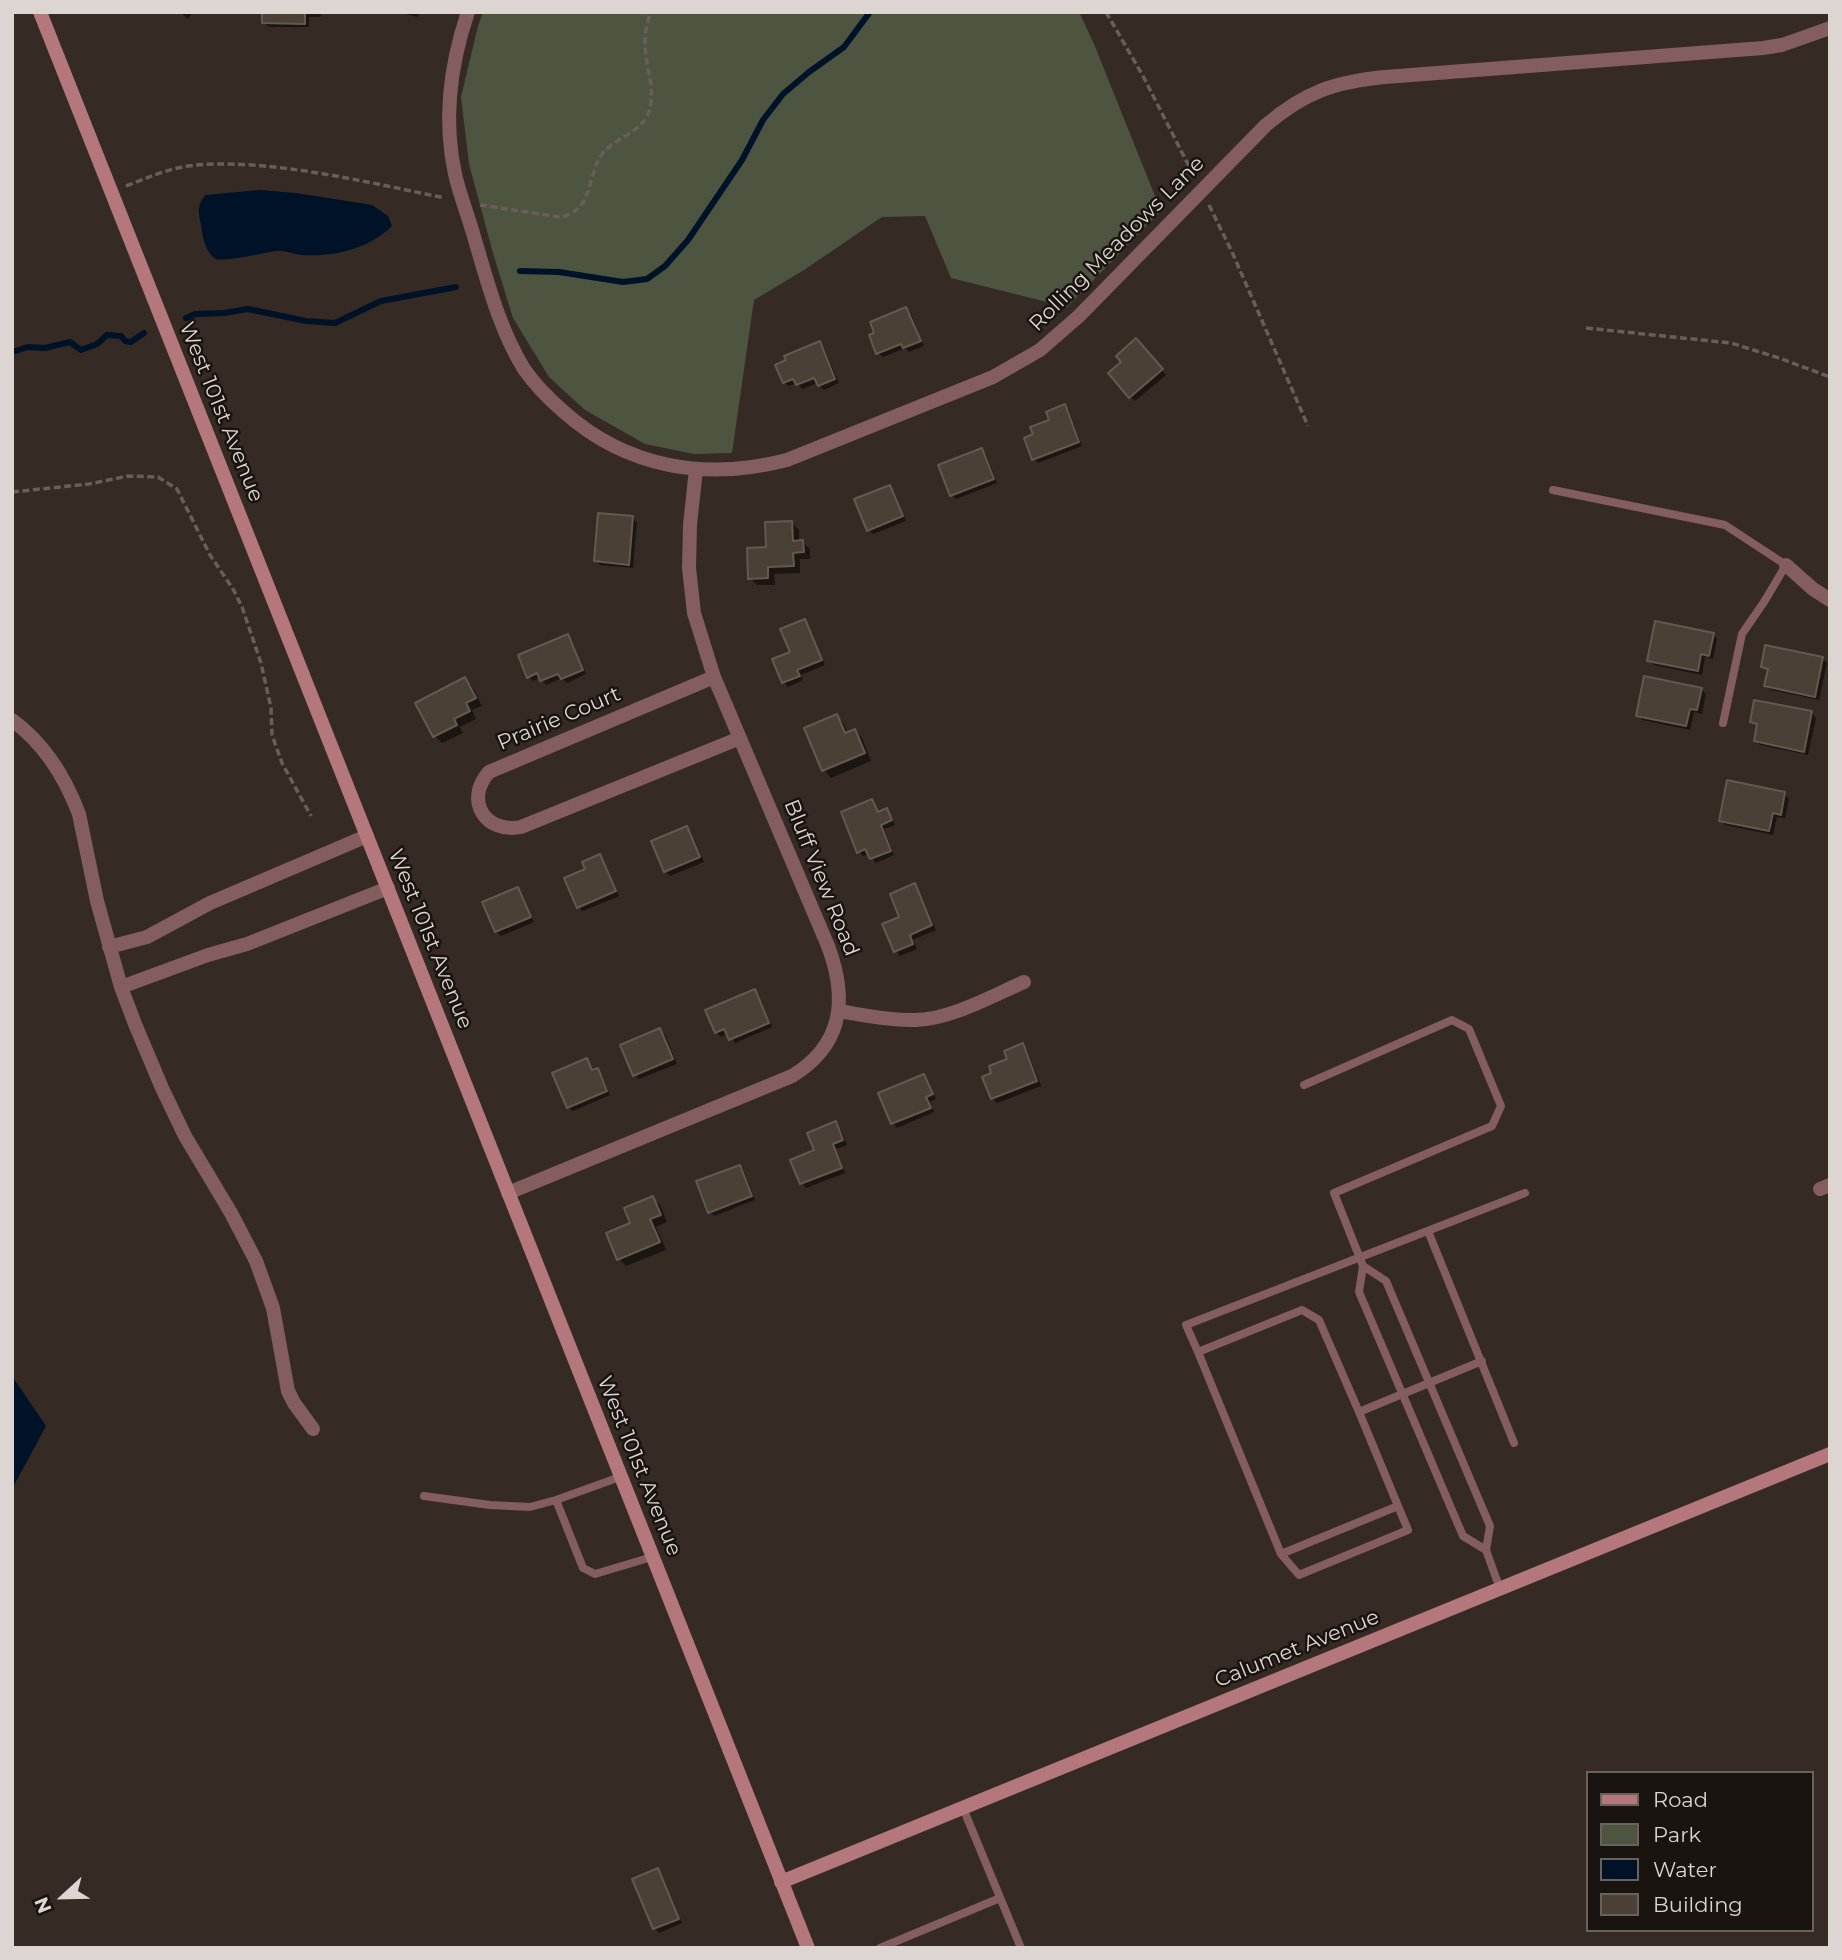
<!DOCTYPE html>
<style>
body{margin:0}
#map{position:relative;width:1842px;height:1960px;overflow:hidden;background:#362a24;font-family:Montserrat,sans-serif}
canvas{display:block}
.frame{position:absolute;inset:0;border:14px solid #ddd5d1;pointer-events:none}
.legend{position:absolute;left:1586px;top:1771px;width:228px;height:161px;box-sizing:border-box;background:#1a1411;border:2px solid #68615e;margin:0;padding:9px 12px;list-style:none;font-size:21px;color:#ddd5d1}
.legend li{display:flex;align-items:center;gap:14px;height:35px}
.legend b{width:35px;border:2px solid #68615e}
.north{position:absolute;left:28px;top:1862px;width:70px;height:70px;-webkit-text-stroke:5px #1a1411;paint-order:stroke;rotate:248deg;font-size:19px;font-weight:700;line-height:28px;text-align:center;color:#ddd5d1}
.north::after{content:'';display:block;margin:auto;width:24px;height:32px;background:#ddd5d1;clip-path:polygon(50% 0,100% 100%,50% 72%,0 100%)}
</style>
<div id="map">
<canvas width="1842" height="1960"></canvas>
<div class="frame"></div>
<ul class="legend">
<li><b style="height:9px;background:#b4777b"></b>Road</li>
<li><b style="height:19px;background:#4d5541"></b>Park</li>
<li><b style="height:19px;background:#001227"></b>Water</li>
<li><b style="height:19px;background:#4a4036"></b>Building</li>
</ul>
<div class="north">N</div>
</div>
<script>
const ctx = document.querySelector('canvas').getContext('2d');
ctx.lineJoin = 'round';
function fill(path, color) { ctx.fillStyle = color; ctx.fill(path, 'evenodd'); }
function strokePath(path, color, width, dash) { ctx.strokeStyle = color; ctx.lineWidth = width; ctx.lineCap = dash ? 'butt' : 'round'; ctx.setLineDash(dash || []); ctx.stroke(path); }
function drawText(font, color, halo, rows, align = 'center') {
  ctx.font = font + ' Montserrat,sans-serif'; ctx.lineWidth = 5; ctx.setLineDash([]); ctx.textBaseline = 'middle'; ctx.strokeStyle = halo; ctx.fillStyle = color; for (const [text, x, y, turn = 0] of rows) {
    ctx.save(); ctx.translate(x, y); ctx.rotate((+turn || 0) * Math.PI / 180); ctx.textAlign = isNaN(turn) ? turn : align; if (halo) ctx.strokeText(text, 0, 0); ctx.fillText(text, 0, 0); ctx.restore();
  }
}
fill(new Path2D(`
 M483 12H1079L1094 44 1161 211 1067 307 951 278 925 216 882 217 804 270 754 300 732 453 694 454 645 444 585 410 549 377 513 318 493 253 469 164 461 97 478 26Z`), '#4d5541');
fill(new Path2D(`
 M259 190 296 193 372 205 388 216 392 226C369 249 333 257 302 255 292 254 284 250 275 251 264 253 223 262 216 259 206 254 202 235 201 225 199 214 196 204 206 195Z
 M12 1376 46 1426 12 1489Z`), '#001227');
fill(new Path2D(`
 M180 12H193L188 19Z
 M264 12H321V17H309V27H269L264 23Z
 M396 12H419L418 17Z
 M906 309 911 314 924 346 909 352 905 348 883 357 878 353Z
 M819 343 824 348 839 383 824 390 817 383 802 389 797 383 789 386 784 382 788 361Z
 M1140 345 1166 375 1135 401 1130 396 1123 362Z
 M1064 407 1069 411 1082 446 1038 463 1034 459 1051 421Z
 M981 450 986 454 997 483 956 499 952 495Z
 M890 487 894 491 906 521 873 534 868 530Z
 M632 518 637 522 633 568 600 565 596 561Z
 M792 523 799 530V542H802L810 549V559H800V573L774 574 775 585H757L750 578 768 549Z
 M804 621 809 626 825 665 801 675 803 680 788 687 784 682 792 653Z
 M1713 634 1717 639 1713 659 1705 657 1702 675 1654 665 1649 660Z
 M568 636 572 640 586 674 567 683 562 678 546 685 541 678 533 681 529 677Z
 M1822 658 1827 663 1819 700 1771 690 1766 686 1769 672 1762 666Z
 M464 679 472 686 482 706 472 710 476 719 460 727 463 733 442 743 435 736 417 703Z
 M1701 689 1706 694 1702 714 1694 712 1690 730 1642 720 1638 715Z
 M1812 713 1816 718 1808 755 1760 745 1756 741 1758 726 1751 721Z
 M837 716 844 724 848 734 855 731 862 738 871 761 831 778 824 770 806 729Z
 M1784 794 1789 799 1785 818 1777 817 1773 835 1725 825 1721 820Z
 M872 802 877 806 879 813 887 810 891 815 895 825 884 829 894 855 876 863 869 854 863 856 859 852Z
 M687 828 691 832 704 862 670 876 665 871Z
 M600 856 604 861 619 896 583 911 578 907 587 870Z
 M914 885 919 890 936 930 913 940 917 949 900 956 896 951 884 925 901 918Z
 M518 889 522 893 534 922 501 936 496 931Z
 M755 991 759 996 772 1027 735 1043 728 1033 721 1037 716 1032Z
 M660 1030 665 1034 677 1064 639 1079 635 1075Z
 M1022 1045 1027 1050 1041 1086 997 1103 992 1098 994 1074Z
 M586 1060 594 1071 597 1070 602 1075 610 1095 573 1111 568 1107Z
 M923 1076 928 1080 936 1099 930 1102 934 1112 897 1128 893 1123 881 1094Z
 M836 1123 840 1128 847 1145 836 1149 845 1173 806 1188 802 1183 816 1151Z
 M740 1167 744 1171 755 1200 714 1216 710 1212Z
 M652 1198 660 1205 667 1222 656 1227 666 1250 626 1266 619 1259 633 1224Z
 M657 1870 662 1875 682 1923 659 1933 655 1928Z`), '#0007');
strokePath(new Path2D(`
 M520 271 559 272 623 282 647 279 665 266 688 240 742 160 763 120 783 94 809 72 844 47 870 12
 M186 318 195 314 224 313 248 309 306 321 335 323 381 301 456 287
 M12 352 28 347 45 348 70 342 81 350 97 344 107 335 121 336 125 341 131 342 144 333`), '#001227', 6);
const building = new Path2D(`
 M262 12H318V13H305V24L262 23Z
 M906 307 921 341 903 348 901 344 876 354 869 335 874 333 870 322Z
 M1136 338 1163 369 1129 398 1108 373 1121 362 1116 356Z
 M820 341 835 379 818 386 814 378 796 385 793 379 783 383 775 365 786 360 784 356Z
 M1065 404 1079 442 1032 460 1024 438 1033 434 1030 427 1049 420 1046 412Z
 M982 448 994 479 950 496 938 465Z
 M890 485 903 516 867 531 854 499Z
 M598 513 633 516 629 565 594 561Z
 M792 521 793 541 803 540 804 552 793 553 794 566 768 567V578L748 579 747 548 766 547 765 522Z
 M805 619 822 660 797 670 800 676 782 683 772 659 790 652 780 629Z
 M1655 621 1714 633 1709 656 1701 654 1698 671 1647 661Z
 M568 634 583 670 561 679 558 674 540 681 537 673 527 678 518 655Z
 M1765 645 1823 657 1815 697 1764 686 1768 669 1761 667Z
 M1644 676 1702 688 1697 710 1690 709 1686 726 1636 716Z
 M465 677 476 698 466 703 470 711 454 719 457 725 433 737 415 703Z
 M1754 700 1812 711 1804 752 1754 741 1757 724 1750 722Z
 M837 714 845 733 855 729 865 753 822 771 804 728Z
 M1727 780 1785 792 1781 815 1773 813 1769 831 1719 821Z
 M872 799 878 812 887 808 892 820 881 825 891 851 870 859 865 849 857 853 841 812Z
 M687 826 700 857 664 872 651 841Z
 M600 854 616 891 577 908 564 878 585 869 582 862Z
 M915 883 932 925 910 935 913 944 894 952 882 924 899 917 890 894Z
 M518 887 531 917 495 932 482 902Z
 M755 989 769 1023 729 1040 724 1029 715 1033 705 1010Z
 M660 1028 673 1059 633 1076 620 1045Z
 M1023 1043 1037 1081 991 1099 982 1077 991 1073 989 1066 1007 1059 1004 1051Z
 M587 1058 592 1070 598 1068 607 1091 567 1108 552 1073Z
 M924 1074 933 1094 926 1097 931 1108 891 1124 878 1093Z
 M836 1121 843 1140 833 1144 842 1168 800 1184 790 1160 814 1150 807 1133Z
 M740 1165 752 1196 708 1213 696 1181Z
 M653 1196 661 1215 650 1219 660 1242 617 1260 606 1233 630 1223 624 1208Z
 M658 1868 679 1919 653 1929 632 1879Z`);
fill(building, '#4a4036');
strokePath(building, '#64594f', 2);
strokePath(new Path2D(`
 M1106 12 1143 76 1194 176
 M126 186C147 178 167 169 188 166 210 163 231 164 253 165 318 170 381 185 445 198
 M480 205 560 217C595 211 586 174 603 153 616 137 644 132 650 109 657 75 635 52 651 12
 M1209 205 1232 252 1308 426
 M1586 328 1731 343 1779 358 1830 377
 M12 492 89 484 128 476 158 477 177 489 210 555 233 589 242 607 261 663 271 708 272 735 282 763 311 816`), '#695e59', 3.5, [7, 3.5]);
strokePath(new Path2D(`
 M1553 490 1725 525 1786 565 1764 602 1742 634 1723 723
 M1304 1085 1452 1020 1469 1029 1501 1106 1492 1126 1334 1193 1363 1266 1359 1292 1463 1536 1486 1550
 M1428 1231 1514 1443
 M1363 1266 1386 1281 1490 1526 1486 1550 1500 1589
 M1198 1352 1186 1325 1525 1193
 M1359 1412 1408 1530 1299 1575 1281 1554 1198 1352 1302 1310 1319 1320 1359 1412 1482 1361
 M424 1496 490 1505 530 1507 556 1500 620 1477
 M556 1500 583 1568 595 1574 652 1557
 M1281 1554 1398 1506
 M963 1808 1021 1948
 M880 1948 1000 1898`), '#845d5f', 8);
strokePath(new Path2D(`
 M468 12C450 65 443 119 455 174 460 196 469 218 475 240 488 284 500 330 524 369 535 385 549 399 564 412 627 468 706 481 787 460L993 377 1040 350 1079 316 1266 125C1305 92 1334 82 1385 77L1763 48 1782 45 1830 28
 M1786 565 1813 589 1830 600
 M714 677 489 772C464 800 485 834 521 827L740 738
 M12 720C45 744 65 777 79 814L97 901 121 987 135 1024 162 1088 185 1136 231 1213 256 1261 273 1308 288 1391 294 1403 313 1429
 M109 947 147 937 210 903 367 836
 M121 987 208 955 247 944 388 888
 M839 1011C864 1015 891 1021 916 1020 951 1019 992 996 1024 982
 M1820 1189 1830 1185
 M508 1193 792 1076C843 1045 848 999 828 946L714 677 694 613 689 568 690 525 696 469`), '#845d5f', 14);
strokePath(new Path2D(`
 M40 12 808 1948
 M781 1882 1830 1454`), '#b4777b', 14);
drawText('21px', '#ddd5d1', '#1a1411', [
 ["Rolling Meadows Lane",1117,244,-45],
 ["West 101st Avenue",221,412,68],
 ["Prairie Court",559,719,-23],
 ["Bluff View Road",821,878,68],
 ["West 101st Avenue",430,939,68],
 ["West 101st Avenue",639,1466,68],
 ["Calumet Avenue",1297,1649,-22]
]);
</script>
